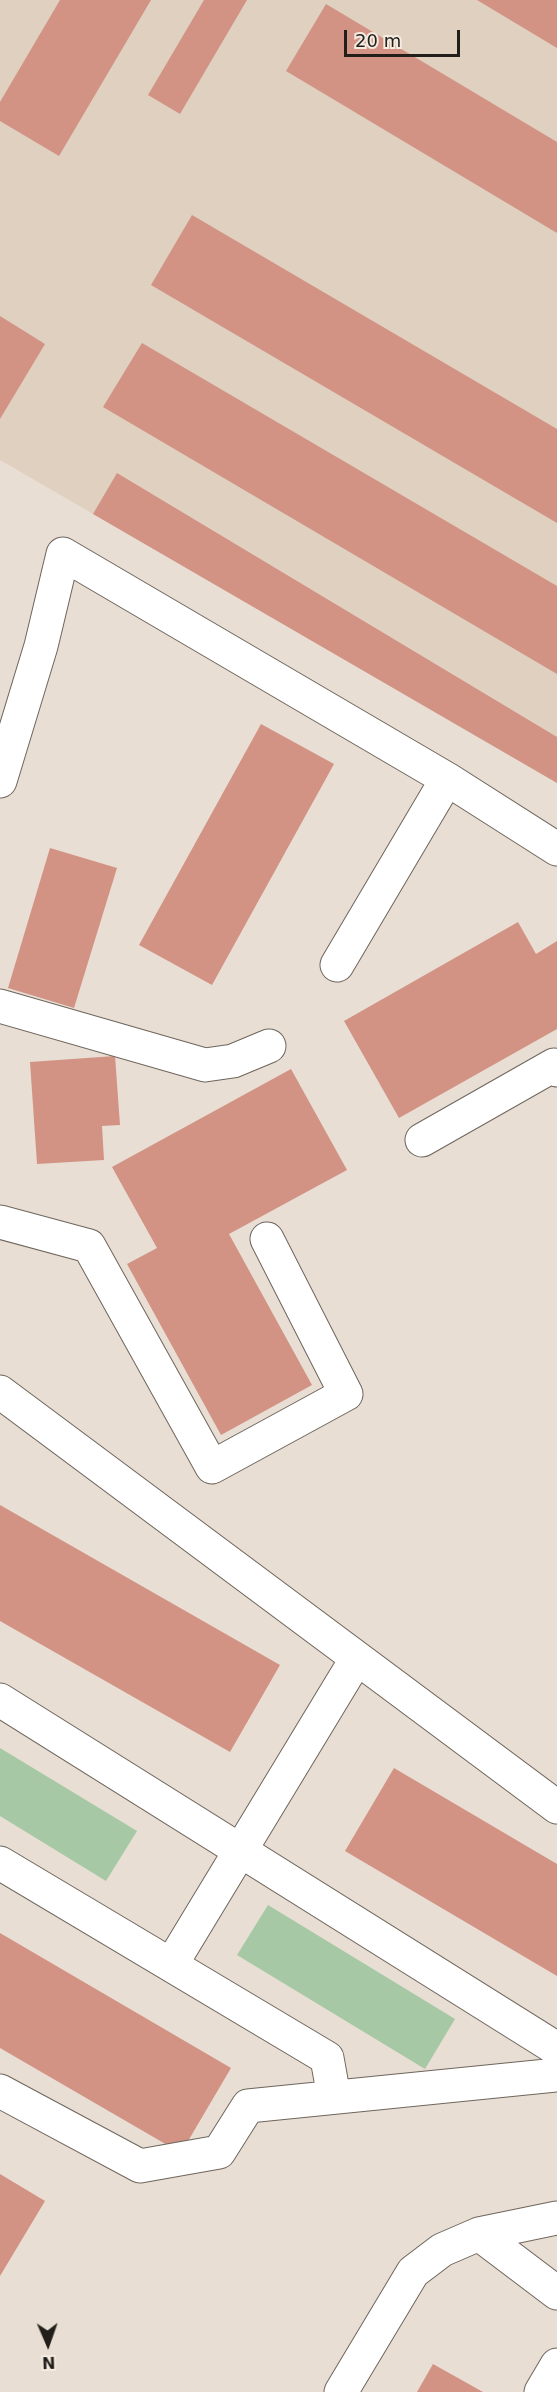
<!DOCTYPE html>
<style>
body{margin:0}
#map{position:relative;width:557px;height:2392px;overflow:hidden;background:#e8ded3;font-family:"DejaVu Sans",sans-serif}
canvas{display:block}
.north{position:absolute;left:18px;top:2314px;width:60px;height:60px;-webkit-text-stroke:4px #f5ebe1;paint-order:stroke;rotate:178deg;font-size:16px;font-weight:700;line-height:24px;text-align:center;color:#221f1b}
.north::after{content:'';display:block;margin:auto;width:21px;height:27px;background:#221f1b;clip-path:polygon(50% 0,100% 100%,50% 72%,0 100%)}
.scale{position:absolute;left:344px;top:30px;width:116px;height:27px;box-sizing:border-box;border:3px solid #221f1b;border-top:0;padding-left:8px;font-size:18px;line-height:21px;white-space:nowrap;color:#221f1b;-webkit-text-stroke:4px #f5ebe1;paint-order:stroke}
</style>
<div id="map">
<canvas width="557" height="2392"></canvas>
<div class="north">N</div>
<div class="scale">20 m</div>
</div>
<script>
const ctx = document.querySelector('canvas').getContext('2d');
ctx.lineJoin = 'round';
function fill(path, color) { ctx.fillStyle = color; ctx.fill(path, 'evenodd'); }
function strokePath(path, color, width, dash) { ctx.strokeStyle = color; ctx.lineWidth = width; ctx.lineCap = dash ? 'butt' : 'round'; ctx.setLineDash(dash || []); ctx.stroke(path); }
fill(new Path2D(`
 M0 0H557V783L0 460Z`), '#dfd0c0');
fill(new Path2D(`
 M0 1748 137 1831 106 1881 0 1816Z
 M268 1905 455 2019 425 2069 237 1955Z`), '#a6c8a5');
fill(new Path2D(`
 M60 0H151L59 156 0 121V102Z
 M204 0H247L180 114 148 95Z
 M477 0H557V48Z
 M326 4 557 142V233L286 71Z
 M192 215 557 429V523L151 285Z
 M0 316 45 344 0 419Z
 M142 343 557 586V674L103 407Z
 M117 473 557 737V783L93 514Z
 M261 724 334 764 212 985 139 945Z
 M50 848 117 868 74 1008 8 988Z
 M518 922 536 954 557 941V1029L399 1118 344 1021Z
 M115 1056 120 1125 102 1126 104 1160 37 1164 30 1062Z
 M291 1069 347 1170 229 1234 312 1385 221 1435 127 1264 157 1248 112 1167Z
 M0 1505 280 1665 230 1752 0 1621Z
 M394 1768 557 1864V1976L345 1851Z
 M0 1933 231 2068 181 2153 0 2048Z
 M0 2174 45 2201 0 2276Z
 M433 2364 483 2392H417Z`), '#d29384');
const minor = new Path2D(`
 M0 781 41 646 63 554 447 779 557 849
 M337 965 447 779
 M0 1006 205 1065 233 1061 269 1046
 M422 1140 554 1065 557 1070
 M0 1222 89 1246 212 1467 346 1394 267 1239
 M0 1392 557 1807
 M0 1700 557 2049
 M0 1863 327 2058 334 2097
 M171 1965 357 1658
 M0 2091 140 2166 219 2152 248 2106 557 2075
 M557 2218 479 2234 557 2293
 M341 2392 413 2272 442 2250 479 2234
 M541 2392 557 2365`);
strokePath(minor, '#6e655c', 35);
strokePath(minor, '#fff', 33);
</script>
